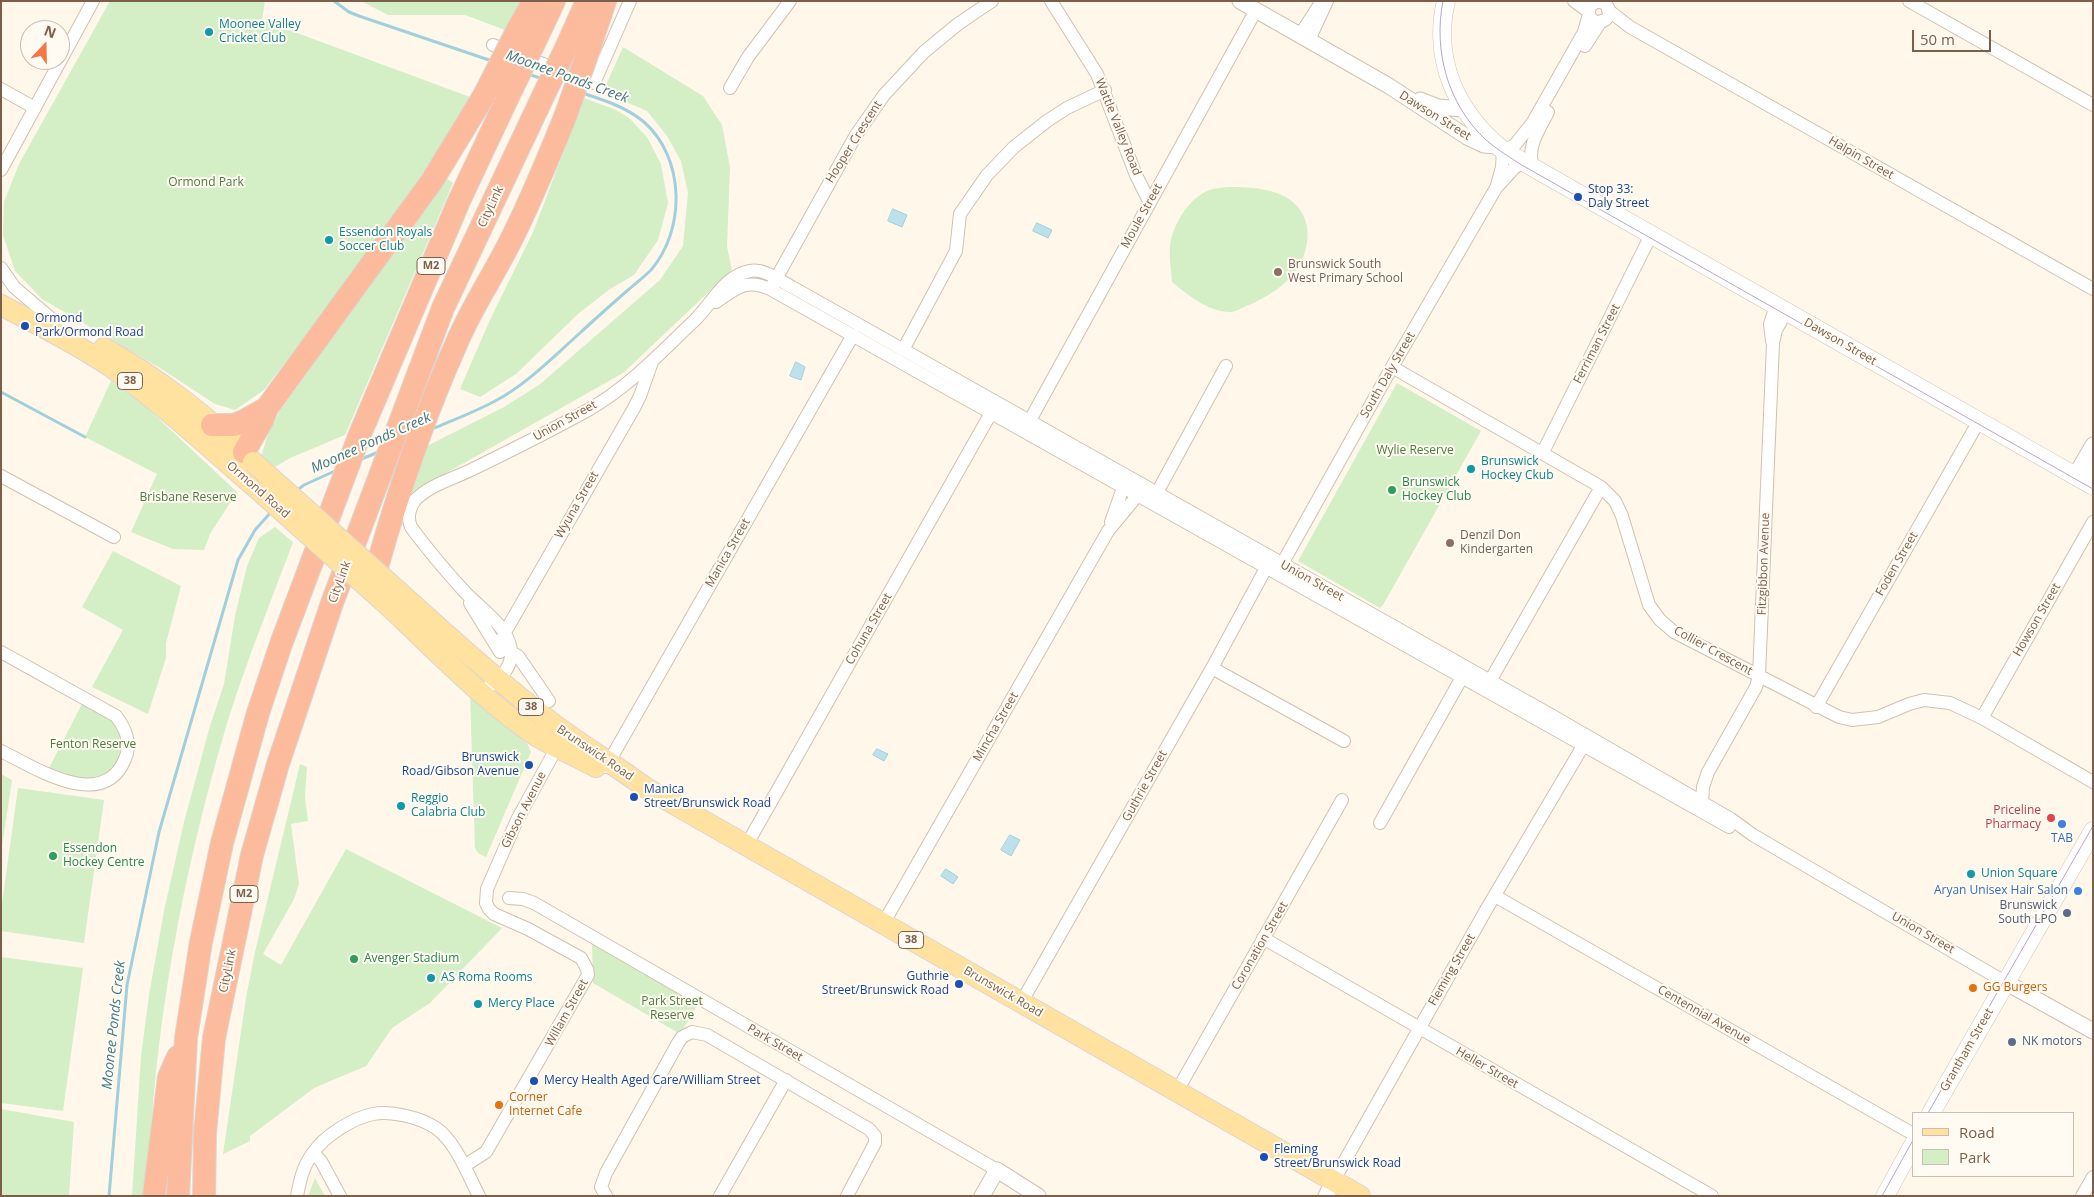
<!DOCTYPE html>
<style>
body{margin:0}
#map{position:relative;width:2094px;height:1197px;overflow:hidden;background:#fef7ea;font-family:"Open Sans",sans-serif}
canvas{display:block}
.frame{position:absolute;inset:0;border:2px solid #7c5f4a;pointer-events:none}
.legend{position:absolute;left:1912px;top:1112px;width:162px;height:65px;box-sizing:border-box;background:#fffbf2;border:1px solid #cbbdaf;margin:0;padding:6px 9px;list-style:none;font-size:15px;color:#7c5f4a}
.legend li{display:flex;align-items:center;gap:10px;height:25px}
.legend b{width:25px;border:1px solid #cbbdaf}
.north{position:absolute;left:20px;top:20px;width:50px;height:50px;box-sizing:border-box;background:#fffbf2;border:1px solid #cbbdaf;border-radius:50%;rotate:21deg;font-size:14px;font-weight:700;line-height:20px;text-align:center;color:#7c5f4a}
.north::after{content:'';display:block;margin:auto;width:18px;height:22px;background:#ef7748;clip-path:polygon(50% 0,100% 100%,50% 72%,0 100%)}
.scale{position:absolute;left:1912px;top:30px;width:79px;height:22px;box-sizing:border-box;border:2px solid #7c5f4a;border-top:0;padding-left:6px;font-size:15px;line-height:18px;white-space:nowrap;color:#7c5f4a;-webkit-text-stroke:4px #fffbf2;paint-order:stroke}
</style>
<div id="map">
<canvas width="2094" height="1197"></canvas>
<div class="frame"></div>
<ul class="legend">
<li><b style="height:6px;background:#ffe1a0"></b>Road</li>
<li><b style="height:14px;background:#d4eec6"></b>Park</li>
</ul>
<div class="north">N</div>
<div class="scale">50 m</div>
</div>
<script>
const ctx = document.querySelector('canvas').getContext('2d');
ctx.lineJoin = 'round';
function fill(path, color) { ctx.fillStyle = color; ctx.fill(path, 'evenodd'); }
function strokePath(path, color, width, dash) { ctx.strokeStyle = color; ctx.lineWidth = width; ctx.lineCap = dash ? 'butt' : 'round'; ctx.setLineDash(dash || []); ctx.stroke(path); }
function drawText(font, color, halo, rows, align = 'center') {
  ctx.font = font + ' "Open Sans",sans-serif'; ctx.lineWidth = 4; ctx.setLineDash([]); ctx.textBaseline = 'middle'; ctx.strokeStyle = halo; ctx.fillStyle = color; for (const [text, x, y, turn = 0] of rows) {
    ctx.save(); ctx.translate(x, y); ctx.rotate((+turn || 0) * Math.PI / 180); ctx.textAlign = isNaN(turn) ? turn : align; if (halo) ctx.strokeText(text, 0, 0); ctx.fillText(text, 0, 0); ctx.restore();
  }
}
fill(new Path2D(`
 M110 1H265L262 20 470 97 408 205 264 390 235 410 215 404 160 368 42 299 15 271 3 235 4 202 19 164Z
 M361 1H527L513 33 465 15H388Z
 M623 47 703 96 722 125 730 167 727 247 732 270 623 373 411 493 427 446 504 407 539 385 660 280 683 246 688 193 681 161 667 136 647 111 603 92Z
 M584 98 616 110 629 118 647 137 661 164 668 203 658 240 634 275 610 289 579 313 516 374 480 397 460 389 489 322 533 232Z
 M446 178 453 183 345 435 290 458 275 467 261 457 267 437 279 412Z
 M1228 187C1249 187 1280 188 1296 205 1314 223 1309 253 1295 272 1285 286 1265 298 1249 305 1243 307 1235 313 1228 312 1206 310 1189 296 1172 282 1171 270 1169 258 1170 246 1172 227 1187 201 1205 192 1211 188 1221 188 1228 187Z
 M111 381 142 403 237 492 210 534 204 550 173 549 131 532 157 474 85 437Z
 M1397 383 1481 431 1383 605 1380 608 1298 561Z
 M275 527 293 542C271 601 247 660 228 720 182 874 152 1035 148 1196H132L141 1057 149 995 164 911 184 822 210 726 224 684 235 616 247 566 259 538Z
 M113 551 181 586 166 643V658L148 714 92 687 123 630 82 607Z
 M470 695 527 743 531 752 486 857 478 853 475 848Z
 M83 702C96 709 113 716 120 730 131 749 115 774 95 778 86 780 76 778 68 776V774L49 768Z
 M300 764 307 767 305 798 308 821 291 824 299 884 294 899 263 954 281 965 346 849 502 928 430 1003 392 1028 366 1066 314 1088 250 1136V1141L223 1154 246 998 255 952Z
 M1 774 12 780 1 853Z
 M18 788 104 800 84 943 1 931V911Z
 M592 943 698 1004 680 1034 593 983Z
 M1 957 83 968 63 1111 1 1103Z
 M1 1109 74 1122 69 1196H1Z
 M315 1178 325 1196H308Z`), '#d4eec6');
const water = new Path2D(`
 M893 209 907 215 902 227 888 221Z
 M1037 223 1052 230 1048 238 1033 231Z
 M796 362 805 367 801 380 790 376Z
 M877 749 888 754 884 761 873 755Z
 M1010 835 1020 840 1011 856 1001 850Z
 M946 869 958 877 953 884 941 876Z`);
fill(water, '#bce1ea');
strokePath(water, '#a1d0dd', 1);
strokePath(new Path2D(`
 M334 1 349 12 359 16 492 61
 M528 74 543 79
 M1 392 85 437
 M432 429C453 420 475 412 495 401 526 385 554 356 580 333 596 318 612 304 628 290 636 283 644 277 651 270 686 229 685 158 644 122 626 107 604 100 582 93
 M359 460 381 451
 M296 491 304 485 337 470
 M109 1196 127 985 159 832 238 560 255 530 272 511`), '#a1d0dd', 3);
const minor = new Path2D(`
 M1051 1 1097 74 1136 175 1150 203
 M1574 1 1589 12
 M1909 1 2093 105
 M1589 12a10 10 0 1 1 20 0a10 10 0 1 1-20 0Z
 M1608 10 1630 27 2093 289
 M1300 35 1320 4
 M1309 40 1327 1
 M493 45 594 83 630 1
 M1585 46 1601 21
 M730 88 748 57 790 1
 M1 89 35 108
 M1533 168C1526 147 1539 130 1548 112
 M1 170 93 1
 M1497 185 1502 167 1503 150 1514 146 1533 122 1584 32 1589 14
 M1 268 14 287 53 320
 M772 286 856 135 884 95 924 52 958 24 992 1
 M716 302C736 288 746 278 770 289L1729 827
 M1772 341 1770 324 1776 306
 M903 350 956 251 960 214 987 175 1014 147 1047 121 1067 108 1105 90
 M1392 367 1601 487 1615 501 1622 516 1649 605 1660 620 1674 632 1839 717 1852 720 1878 717 1909 704 1924 700 1950 703 1982 718 2093 782
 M1029 422 1256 10
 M1543 452 1651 235
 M1 476 114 537
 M1153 500 1226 366
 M1111 522 1123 488
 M1282 564 1392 367 1496 188 1515 167 1524 163
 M470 603 500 652
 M498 648 504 634 634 408 640 396 652 362
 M1 652 116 716C126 729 132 743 125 759 103 813 34 767 1 751
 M511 652 518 656 549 701
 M1212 668 1344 741
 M1490 681 1601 487
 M482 692C496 682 513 670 511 650 508 625 478 607 463 590 445 570 427 549 411 527 407 518 409 507 416 499 430 485 455 478 473 469 512 450 550 431 588 410 629 387 661 352 695 320 712 303 725 275 750 271 764 268 780 281 792 287L1551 715 1731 819 1753 835 2005 982
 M1816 707 1979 421
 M1982 718 2093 522
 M606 767 853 335
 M1702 802 1703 787 1708 772 1756 687 1759 676 1773 343 1776 330 1786 312
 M1380 823 1465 672
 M746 846 991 413
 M1495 896 1913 1134
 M509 898 523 899 534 903 997 1170
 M883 924 1108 531 1137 496
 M1263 938 1712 1196
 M1021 1003 1212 668 1266 568
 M1177 1091 1342 800
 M313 1153 321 1161 340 1196
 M464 1166 486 1152 588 975 587 969 581 958 528 929 494 914 489 909 486 903 487 889 517 820 557 747
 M1334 1180 1486 910 1583 746
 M297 1196C300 1180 303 1166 313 1153 324 1136 353 1118 373 1114 391 1110 421 1118 436 1128 456 1142 468 1175 479 1196
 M606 1196 601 1187 606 1173 678 1043 682 1037 692 1032 707 1035 869 1129 875 1136V1143L847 1196
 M720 1196 786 1080
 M2082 1196 2093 1177`);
const tertiary = new Path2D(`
 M1240 1 1389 86 1467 137 1484 145 1497 146
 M1420 100 1438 107 1464 109
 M2075 476 2093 445
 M2085 482 2093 469
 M2005 982 2093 1031
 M982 1196 997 1170 1038 1196
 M1326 1196 1334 1180`);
const secondary = new Path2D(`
 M1446 1C1432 61 1457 114 1504 151L2093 486
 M1931 1113 2093 831
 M1885 1196 1913 1145`);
const primary = new Path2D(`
 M1 305C38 325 76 343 111 367 164 405 213 451 263 494
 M104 348C155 376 213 420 253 462
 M389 583C441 630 493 677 548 720 580 745 614 764 646 788L1360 1196
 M383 601C432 646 483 701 538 737 557 748 577 757 596 767`);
const motorway = new Path2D(`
 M518 29 534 1
 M538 35 554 1
 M567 46 587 1
 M587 55 605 1
 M212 425H234L244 421 267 408
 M244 452 262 421 267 408 432 181 485 94
 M376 571C397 495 425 414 457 342 472 307 493 276 510 242 531 201 548 159 565 117
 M154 1196 169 1077 178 1057
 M178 1196 186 1038 201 942 222 843 258 713 281 644 360 434 459 201 507 99
 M204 1196 205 1133 214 1038 252 855 278 764 332 603 443 308 537 109`);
strokePath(minor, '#d2c0ae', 14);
strokePath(tertiary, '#d2c0ae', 17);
strokePath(secondary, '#d8c2ad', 19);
strokePath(primary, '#ddd5d0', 22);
strokePath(motorway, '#ddd5d0', 24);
strokePath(minor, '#fff', 12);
strokePath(tertiary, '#fff', 15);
strokePath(secondary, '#fff', 18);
strokePath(primary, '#ffe1a0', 20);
strokePath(motorway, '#fcbb9d', 22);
strokePath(new Path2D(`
 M1443 1C1433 51 1448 104 1485 139 1496 149 1508 156 1520 164L2093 489
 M1928 1113 2093 826
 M1882 1196 1913 1140`), '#bba5ca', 1);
const primaryBridge = new Path2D(`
 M253 462 389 583
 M263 494 383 601`);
const motorwayBridge = new Path2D(`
 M485 94 518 29
 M507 99 538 35
 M537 109 567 46
 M565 117 587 55`);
strokePath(primaryBridge, '#ddd5d0', 22, []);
strokePath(motorwayBridge, '#ddd5d0', 24, []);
strokePath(primaryBridge, '#ffe1a0', 20);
strokePath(motorwayBridge, '#fcbb9d', 22);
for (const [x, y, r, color] of [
 [209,32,5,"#0f9aa8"],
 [1578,197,5,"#1a4fb4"],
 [329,240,5,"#0f9aa8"],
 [1278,272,5,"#8d6e63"],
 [25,326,5,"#1a4fb4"],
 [1471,469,5,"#0f9aa8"],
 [1392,490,5,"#2e9e5b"],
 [1450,543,5,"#8d6e63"],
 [529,765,5,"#1a4fb4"],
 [634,797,5,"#1a4fb4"],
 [401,806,5,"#0f9aa8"],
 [2051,818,5,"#e0444e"],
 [2062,824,5,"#3f7fe0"],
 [53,856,5,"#2e9e5b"],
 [1971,874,5,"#0f9aa8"],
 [2078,891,5,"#3f7fe0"],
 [2067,913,5,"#5c6f8a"],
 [354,959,5,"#2e9e5b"],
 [431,978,5,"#0f9aa8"],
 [959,984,5,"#1a4fb4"],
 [1973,988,5,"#e8710a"],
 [478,1004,5,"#0f9aa8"],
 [2012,1042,5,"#5c6f8a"],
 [534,1081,5,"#1a4fb4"],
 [499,1105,5,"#e8710a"],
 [1264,1157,5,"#1a4fb4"]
]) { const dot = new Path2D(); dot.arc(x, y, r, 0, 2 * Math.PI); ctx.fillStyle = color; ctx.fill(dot); strokePath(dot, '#fffbf2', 2); }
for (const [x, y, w] of [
 [431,266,28],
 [130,381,25],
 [531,707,25],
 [244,894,28],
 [911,940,25]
]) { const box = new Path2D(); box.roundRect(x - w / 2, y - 8.5, w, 17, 4); ctx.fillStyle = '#fffbf2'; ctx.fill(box); strokePath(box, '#7c5f4a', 1); }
drawText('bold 11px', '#7c5f4a', null, [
 ["M2",431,266],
 ["38",130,381],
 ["38",531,707],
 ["M2",244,894],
 ["38",911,940]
]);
drawText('12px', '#0d838f', '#fffbf2', [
 ["Moonee Valley",219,25],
 ["Cricket Club",219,39],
 ["Essendon Royals",339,233],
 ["Soccer Club",339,247],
 ["Brunswick",1481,462],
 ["Hockey Ckub",1481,476],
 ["Reggio",411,799],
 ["Calabria Club",411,813],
 ["Union Square",1981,874],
 ["AS Roma Rooms",441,978],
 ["Mercy Place",488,1004]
], 'left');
drawText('12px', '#7c5f4a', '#fffbf2', [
 ["Dawson Street",1435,116,32],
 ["Wattle Valley Road",1118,127,68],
 ["Hooper Crescent",854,142,-58],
 ["Halpin Street",1861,158,30],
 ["CityLink",491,207,-65],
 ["Moule Street",1142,216,-61],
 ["Dawson Street",1840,342,30],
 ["Ferriman Street",1597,344,-63],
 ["South Daly Street",1388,375,-60],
 ["Union Street",565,421,-29],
 ["Ormond Road",258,490,41],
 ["Wyuna Street",577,505,-60],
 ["Manica Street",728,553,-60],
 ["Fitzgibbon Avenue",1764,564,-88],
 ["Foden Street",1897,564,-60],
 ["Union Street",1312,581,29],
 ["CityLink",340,582,-70],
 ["Howson Street",2037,620,-60],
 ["Cohuna Street",869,629,-60],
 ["Collier Crescent",1713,651,29],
 ["Mincha Street",996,727,-60],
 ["Brunswick Road",595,753,34],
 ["Guthrie Street",1145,786,-61],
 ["Gibson Avenue",524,810,-63],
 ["Union Street",1923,933,30],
 ["Coronation Street",1260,946,-60],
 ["Fleming Street",1452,970,-60],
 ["CityLink",228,971,-78],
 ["Brunswick Road",1003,992,30],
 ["Willam Street",567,1013,-61],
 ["Centennial Avenue",1704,1015,30],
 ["Park Street",775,1043,30],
 ["Grantham Street",1967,1050,-60],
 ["Heller Street",1487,1068,30]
]);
drawText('12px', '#4c7c3e', '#fffbf2', [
 ["Ormond Park",206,183],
 ["Wylie Reserve",1415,451],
 ["Brisbane Reserve",188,498],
 ["Fenton Reserve",93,745],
 ["Park Street",672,1002],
 ["Reserve",672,1016]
]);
drawText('12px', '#164399', '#fffbf2', [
 ["Stop 33:",1588,190],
 ["Daly Street",1588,204],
 ["Ormond",35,319],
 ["Park/Ormond Road",35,333],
 ["Brunswick",519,758,"right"],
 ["Road/Gibson Avenue",519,772,"right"],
 ["Manica",644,790],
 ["Street/Brunswick Road",644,804],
 ["Guthrie",949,977,"right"],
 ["Street/Brunswick Road",949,991,"right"],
 ["Mercy Health Aged Care/William Street",544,1081],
 ["Fleming",1274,1150],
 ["Street/Brunswick Road",1274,1164]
], 'left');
drawText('12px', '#785e54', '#fffbf2', [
 ["Brunswick South",1288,265],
 ["West Primary School",1288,279],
 ["Denzil Don",1460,536],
 ["Kindergarten",1460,550]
], 'left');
drawText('12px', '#27864d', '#fffbf2', [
 ["Brunswick",1402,483],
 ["Hockey Club",1402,497],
 ["Essendon",63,849],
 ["Hockey Centre",63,863],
 ["Avenger Stadium",364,959]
], 'left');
drawText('12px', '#be3a42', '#fffbf2', [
 ["Priceline",2041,811],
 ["Pharmacy",2041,825]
], 'right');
drawText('12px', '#366cbe', '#fffbf2', [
 ["TAB",2062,839],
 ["Aryan Unisex Hair Salon",2068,891,"right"]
]);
drawText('12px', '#4e5e75', '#fffbf2', [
 ["Brunswick",2057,906],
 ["South LPO",2057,920],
 ["NK motors",2022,1042,"left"]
], 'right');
drawText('12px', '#c56008', '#fffbf2', [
 ["GG Burgers",1983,988],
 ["Corner",509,1098],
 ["Internet Cafe",509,1112]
], 'left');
drawText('italic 14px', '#3f7889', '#fffbf2', [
 ["Moonee Ponds Creek",567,77,20],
 ["Moonee Ponds Creek",371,443,-24],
 ["Moonee Ponds Creek",114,1025,-84]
]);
</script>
